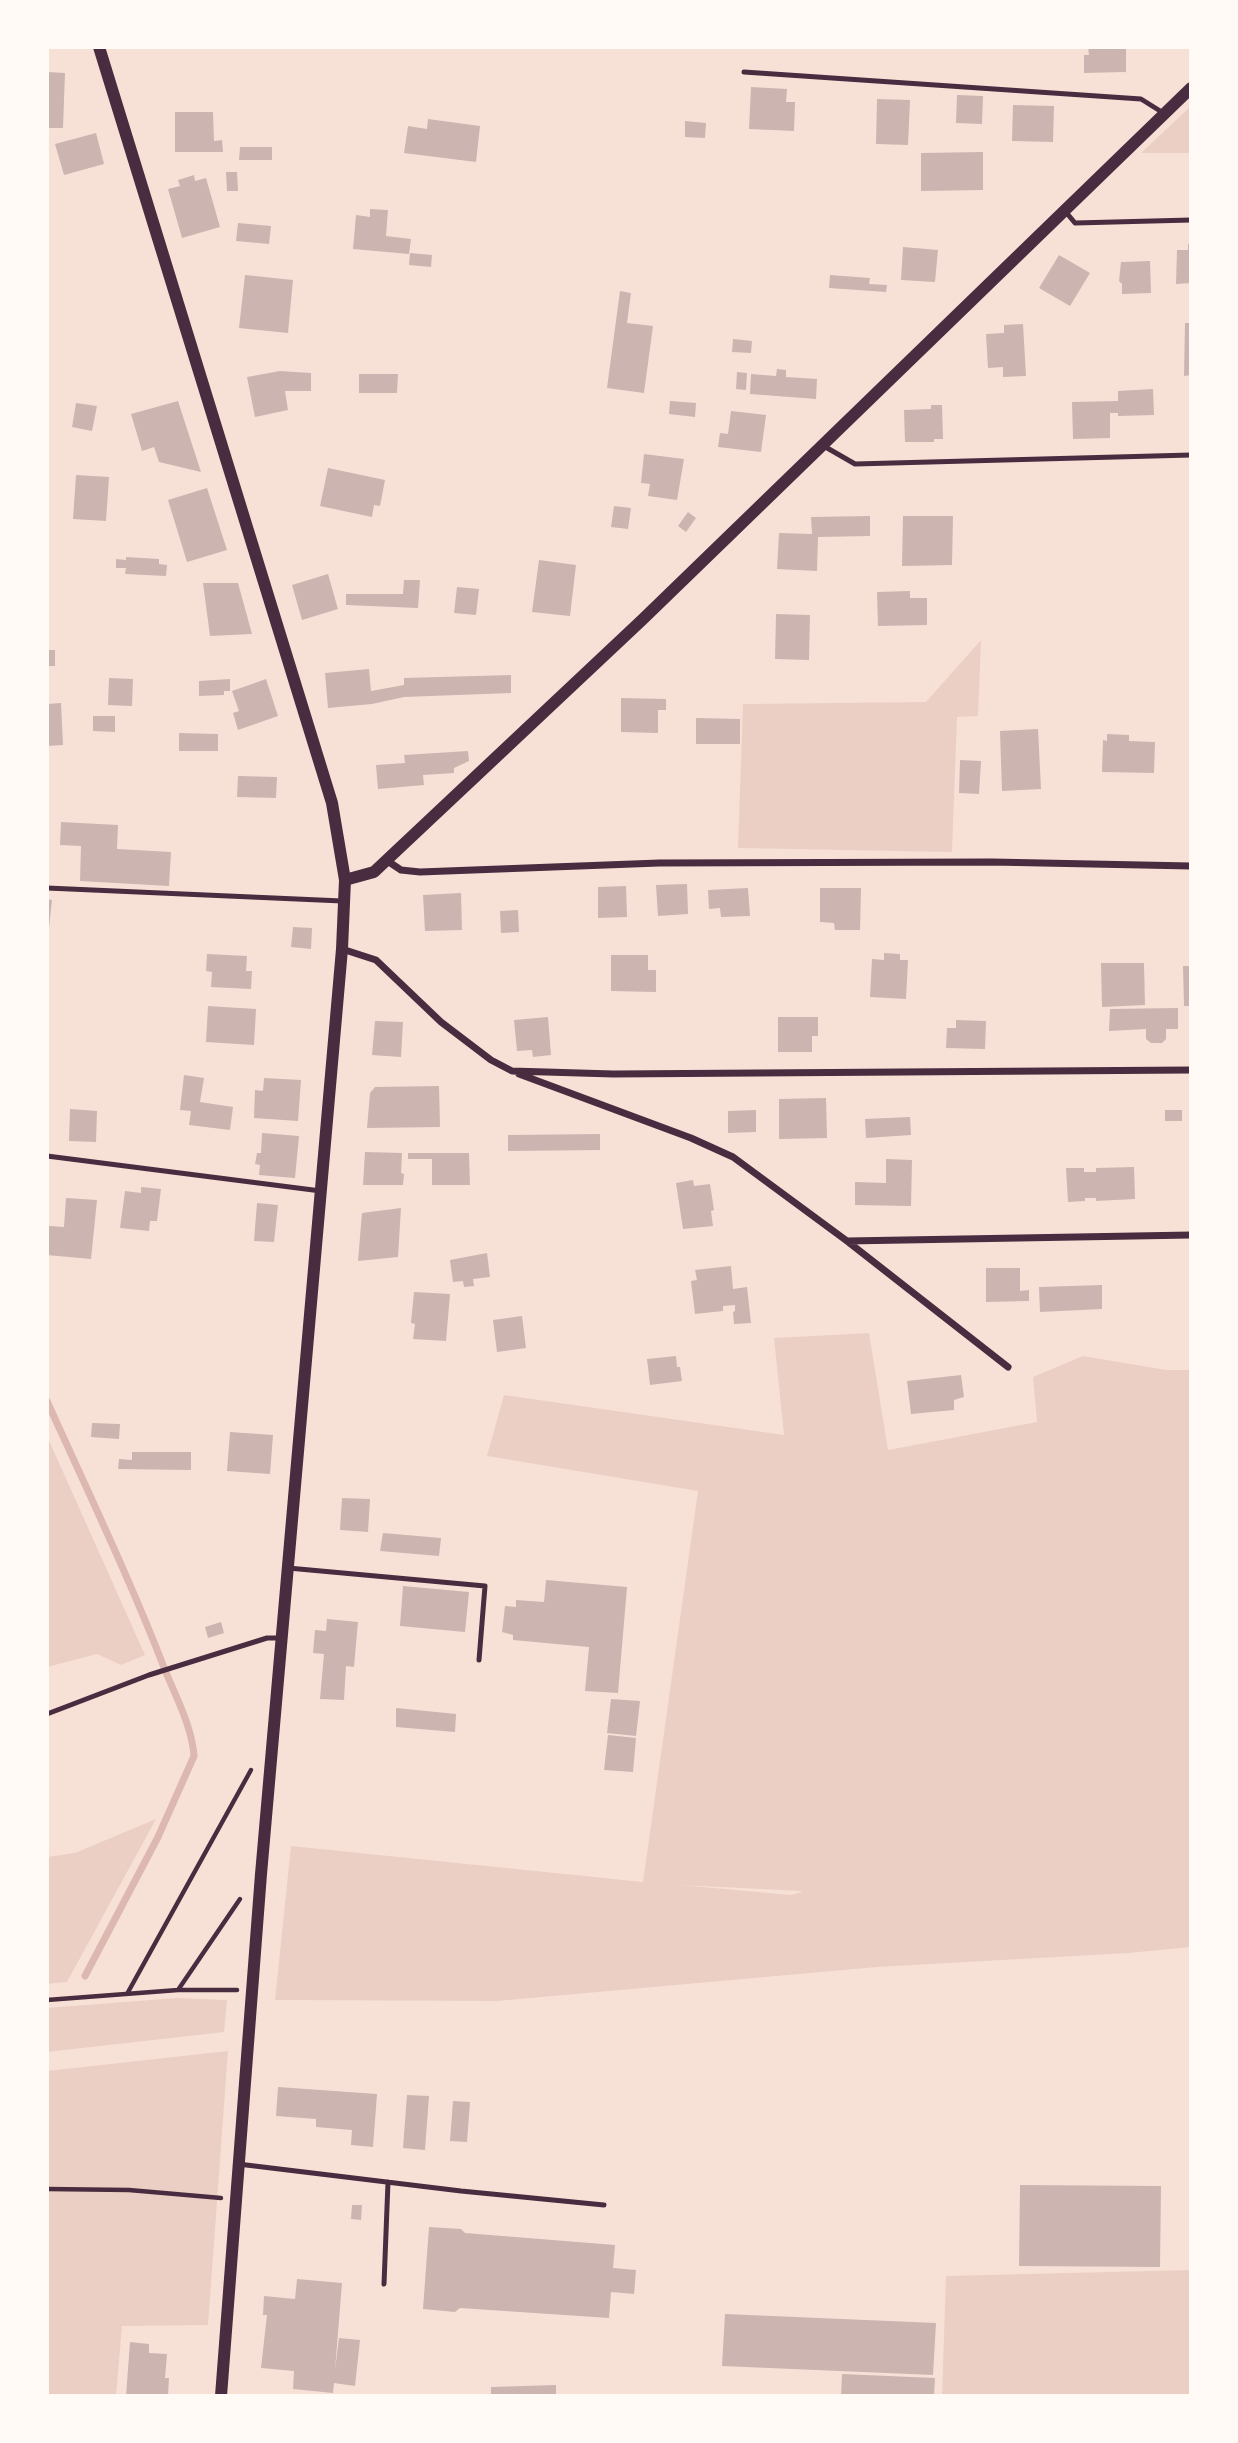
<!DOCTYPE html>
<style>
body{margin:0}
#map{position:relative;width:1238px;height:2443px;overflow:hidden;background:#f7e1d7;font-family:Inter,sans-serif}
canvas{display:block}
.frame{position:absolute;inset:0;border:49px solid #fffaf5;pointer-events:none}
</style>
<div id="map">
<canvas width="1238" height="2443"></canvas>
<div class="frame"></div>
</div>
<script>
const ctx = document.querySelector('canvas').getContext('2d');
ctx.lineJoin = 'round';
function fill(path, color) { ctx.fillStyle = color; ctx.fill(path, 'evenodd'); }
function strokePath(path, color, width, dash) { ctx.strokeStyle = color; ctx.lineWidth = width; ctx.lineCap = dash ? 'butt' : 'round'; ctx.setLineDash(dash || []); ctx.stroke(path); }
fill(new Path2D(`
 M1191 106V153H1141Z
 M981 640 978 716 957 717 952 852 738 848 743 704 926 702Z
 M869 1333 888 1450 1037 1422 1033 1377 1083 1356 1166 1370H1191V1947L1129 1953 877 1967 497 2001 275 2000 291 1846 643 1882 698 1491 487 1456 504 1395 784 1435 774 1338ZM681 1885 801 1891V1892L791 1895Z
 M47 1436 145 1655 121 1665 97 1654 47 1667Z
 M156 1819 67 1982 47 1984V1857L75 1853Z
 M177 1998 227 2000 224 2032 47 2052V2008Z
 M228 2051 208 2325 122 2326 116 2396H47V2071Z
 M1191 2270V2396H942L946 2276Z`), '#ebcfc5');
strokePath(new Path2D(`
 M47 1401C87 1490 130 1579 165 1670 176 1697 192 1727 194 1756L158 1837 85 1976`), '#dcb8b0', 7);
fill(new Path2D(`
 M1088 47H1126V72L1084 73V55H1089Z
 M47 72 65 73 63 128H47Z
 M751 87 787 89 786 102H795L794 131 749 129Z
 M957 95 983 96 982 124 956 123Z
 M877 99 910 100 908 145 876 144Z
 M1013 105 1054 106 1053 142 1012 141Z
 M175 112H213L214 141 222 140 223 152H175Z
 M428 119 480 126 476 162 404 153 408 126 427 129Z
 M685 121 706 123 705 138 685 137Z
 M96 133 104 164 64 175 55 144Z
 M240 147H272V160H239Z
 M983 152V190L921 191V153Z
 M226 172H237L238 191H227Z
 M194 175 195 181 206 178 220 227 182 238 168 189 180 186 178 180Z
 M370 209 388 210 386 236 411 239 409 254 353 249 356 215 370 217Z
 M238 223 271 226 269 244 236 241Z
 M1188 244H1191V283L1176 284 1177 250H1188Z
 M903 247 938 250 935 282 901 280Z
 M410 253 432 255 431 267 409 265Z
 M1059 255 1090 273 1070 306 1039 288Z
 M1150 261 1151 293 1122 294V284L1119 281 1121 262Z
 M245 275 293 280 288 333 239 328Z
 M830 275 870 278 869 284 887 285 886 292 829 288Z
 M620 291 631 293 627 323 653 326 644 393 607 388Z
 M1185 323H1191V375L1184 376Z
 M1023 324 1026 376 1003 377V367L988 368 986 334 1004 333V325Z
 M733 339 752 341 751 353 732 352Z
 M777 369 786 370V377L817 379 816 399 750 394 751 374 776 376Z
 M280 371 311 373V391H285L288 410 255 417 247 377Z
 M737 372 747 373 746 390 736 389Z
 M359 374H398L397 393H359Z
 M1153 389 1154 415 1118 416V413H1110V438L1073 439 1072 402 1118 401V391Z
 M178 401 201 472 159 462 154 447 142 451 131 414Z
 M670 401 696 403 695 417 669 414Z
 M76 403 97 406 92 431 72 427Z
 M931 405H942L943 439H934V442H905L904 410 931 409Z
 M731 411 766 415 761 452 718 447 720 433 728 434Z
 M644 454 684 459 677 500 648 496 650 484 641 483Z
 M328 468 385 480 380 506 374 505 372 517 320 506Z
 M76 475 109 477 106 521 73 519Z
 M207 488 227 550 187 562 168 500Z
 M614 506 631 508 628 529 611 527Z
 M688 512 696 518 686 532 678 526Z
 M870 516V536L818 537 817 571 777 569 779 533 812 534 811 517Z
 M903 516H953L952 565 902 566Z
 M126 557 159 559V564L167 565 166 576 125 574 126 568H116V559L126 560Z
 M539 560 576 565 570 616 532 612Z
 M328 574 338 609 302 620 292 585Z
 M404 580H420L418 608 346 605V594H403Z
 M203 583H238L252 634 210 636Z
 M457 587 479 589 476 615 454 613Z
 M910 591V598H927V625L878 626 877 592Z
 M776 614 810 615 809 660 775 659Z
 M47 650H55V666H47Z
 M369 669 371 691 404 685V678L511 675V693L404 697 372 704 328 708 325 673Z
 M109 678 133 679 132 706 108 705Z
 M230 679V691H224V695L199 696V681Z
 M266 679 278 716 238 730 233 713 239 711 232 691Z
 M621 698 666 699V710H658V733L621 732Z
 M61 703 63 745 47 746V704Z
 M93 716H115V732L93 731Z
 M696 718 740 719V744H696Z
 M1038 729 1041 789 1002 791 1000 731Z
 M179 733 218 734V751H179Z
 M1107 734 1129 735V741L1155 742 1154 773 1102 772 1103 740 1107 741Z
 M468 751 469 761 454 768V773L423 775 424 785 378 789 376 765 405 763 404 755Z
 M960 760 981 761 979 794 959 793Z
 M238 776 277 777 276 798 237 797Z
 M61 822 118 825 117 849 171 852 169 886 80 881 81 846 60 845Z
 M687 884 688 914 658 916 656 885Z
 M626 886 627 917 598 918V887Z
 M748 888 750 916 721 917 720 908 709 909 708 890Z
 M820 888H861L860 930H835L834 923 820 922Z
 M461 893 462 930 425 931 423 895Z
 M47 899 52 900 49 928H47Z
 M518 910 519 932 501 933 500 911Z
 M293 927 312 928 311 949 291 947Z
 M884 953 900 954V960H908L906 999 870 997 872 959 884 960Z
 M207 954 247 956 246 971H252L251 989 211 987 212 972 206 971Z
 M611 955H648V970H656V992L611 991Z
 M1101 963H1144L1145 1005 1102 1007Z
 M1183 966H1191V1006H1184Z
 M208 1006 256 1009 254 1045 206 1042Z
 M1178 1008V1029H1166V1039L1162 1043H1151L1146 1039V1029L1109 1031 1110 1009Z
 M548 1017 551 1055 533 1057 532 1050 517 1051 514 1020Z
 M778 1017H818V1036H812V1052H778Z
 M956 1020 986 1021 985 1049 946 1048 947 1028H956Z
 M375 1021 403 1022 401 1057 372 1055Z
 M184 1075 204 1078 200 1102 233 1107 230 1130 189 1125 191 1111 180 1110Z
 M264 1078 301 1080 298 1121 254 1118 255 1090 263 1091Z
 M439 1086 440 1127 367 1128 370 1093 375 1087Z
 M826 1098 827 1138 779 1139V1099Z
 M70 1109 97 1111 96 1142 69 1141Z
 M756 1110V1132L728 1133V1111Z
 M1165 1110H1182V1121H1165Z
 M910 1117 911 1135 866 1138 865 1119Z
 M262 1133 299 1136 295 1178 259 1175 260 1165 255 1164 257 1153H261Z
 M600 1134V1150L508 1151V1135Z
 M365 1152 402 1153 401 1173 404 1174 403 1185H363Z
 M408 1153H469L470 1185H432V1159H408Z
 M886 1159 912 1160 911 1206 855 1205V1182L886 1183Z
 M1134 1167 1135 1199 1096 1201V1198H1085V1201L1068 1202 1066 1168H1084V1172H1096V1168Z
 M693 1180 694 1186 710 1184 714 1210 711 1211 713 1226 683 1229 676 1183Z
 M141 1187 161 1189 157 1221H150L149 1231 120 1228 125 1191 141 1193Z
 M66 1198 97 1200 91 1259 47 1255 49 1226 64 1227Z
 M257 1203 278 1205 274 1242 254 1241Z
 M401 1208 398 1257 358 1261 362 1213Z
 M487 1253 490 1277 473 1279 474 1286 464 1287 463 1281 453 1282 450 1260Z
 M731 1266 733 1289 747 1287 751 1323 734 1324 733 1312 735 1311V1305L723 1306V1311L695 1314 691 1281 697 1280 695 1270Z
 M986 1268H1020V1291L1029 1290V1301L986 1302Z
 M1102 1285V1309L1040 1312 1039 1287Z
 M414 1292 450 1294 446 1341 413 1339 415 1324 411 1323Z
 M522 1316 526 1348 497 1352 493 1320Z
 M676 1356 677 1367H680L682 1381 650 1385 647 1359Z
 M961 1375 964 1397 954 1400V1410L911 1414 907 1381Z
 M92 1423 120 1424 119 1439 91 1437Z
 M230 1432 273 1435 270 1474 227 1471Z
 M132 1452H191V1470L118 1469 119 1459 132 1460Z
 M342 1498 370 1499 368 1532 340 1530Z
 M383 1533 441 1538 439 1556 380 1551Z
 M546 1580 627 1587 618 1693 585 1691 589 1647 513 1640V1635L502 1632 505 1606 516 1607V1600L544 1602Z
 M403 1586 469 1592 465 1632 400 1626Z
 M327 1619 358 1622 354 1667 346 1666 344 1700 320 1699 324 1654 313 1653 315 1630 326 1631Z
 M221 1622 224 1633 208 1638 205 1627Z
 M611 1699 640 1701 636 1736 607 1733Z
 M396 1708 456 1714 455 1732 396 1727Z
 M608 1735 636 1738 633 1772 604 1770Z
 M278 2087 377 2094 373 2147 351 2145 352 2130 316 2127V2119L276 2116Z
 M407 2095 429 2096 425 2150 403 2148Z
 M453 2101 470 2102 467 2142 450 2141Z
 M1020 2185 1161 2186 1160 2267 1019 2266Z
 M352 2205H362L361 2220 351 2219Z
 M429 2227 461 2229 465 2233 615 2245 613 2268 636 2270 634 2294 611 2292 609 2318 460 2308 455 2312 423 2309Z
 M297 2279 342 2283 335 2370 339 2338 360 2340 355 2386 334 2383 333 2393 293 2389 294 2371 261 2368 267 2315H263L264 2296 295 2299Z
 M725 2314 936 2323 933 2375 722 2366Z
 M130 2342 149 2344V2353L167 2354 165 2378H169L168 2396H126Z
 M842 2374 935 2378 934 2396H841Z
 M556 2385V2396H491V2387Z`), '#ccb4b1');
strokePath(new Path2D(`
 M178 1990H237
 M127 1994 251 1770
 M47 2000 178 1990 240 1899
 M47 2189 129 2190 221 2198`), '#4a2c40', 4.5);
strokePath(new Path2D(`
 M744 72 1141 99 1165 114
 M1065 211 1075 223 1191 220
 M822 445 855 464 1191 455
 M47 888 342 901
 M47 1156 321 1191
 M288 1568 485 1586 479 1660
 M47 1714 149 1675 267 1638H280
 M238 2164 461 2191 604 2205
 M384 2284 388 2182`), '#4a2c40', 5);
strokePath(new Path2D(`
 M386 860 401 870 420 872 659 863 992 862 1191 866
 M342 949 376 960 441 1022 491 1060 512 1071 613 1074 1191 1070
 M519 1074 691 1138 733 1157 847 1241 1008 1367
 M847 1241 1191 1235`), '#4a2c40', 7);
strokePath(new Path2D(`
 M99 47 332 803 345 880 342 949 261 1874 221 2396
 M345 880 374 872 408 840 642 620 1191 88`), '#4a2c40', 12);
</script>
